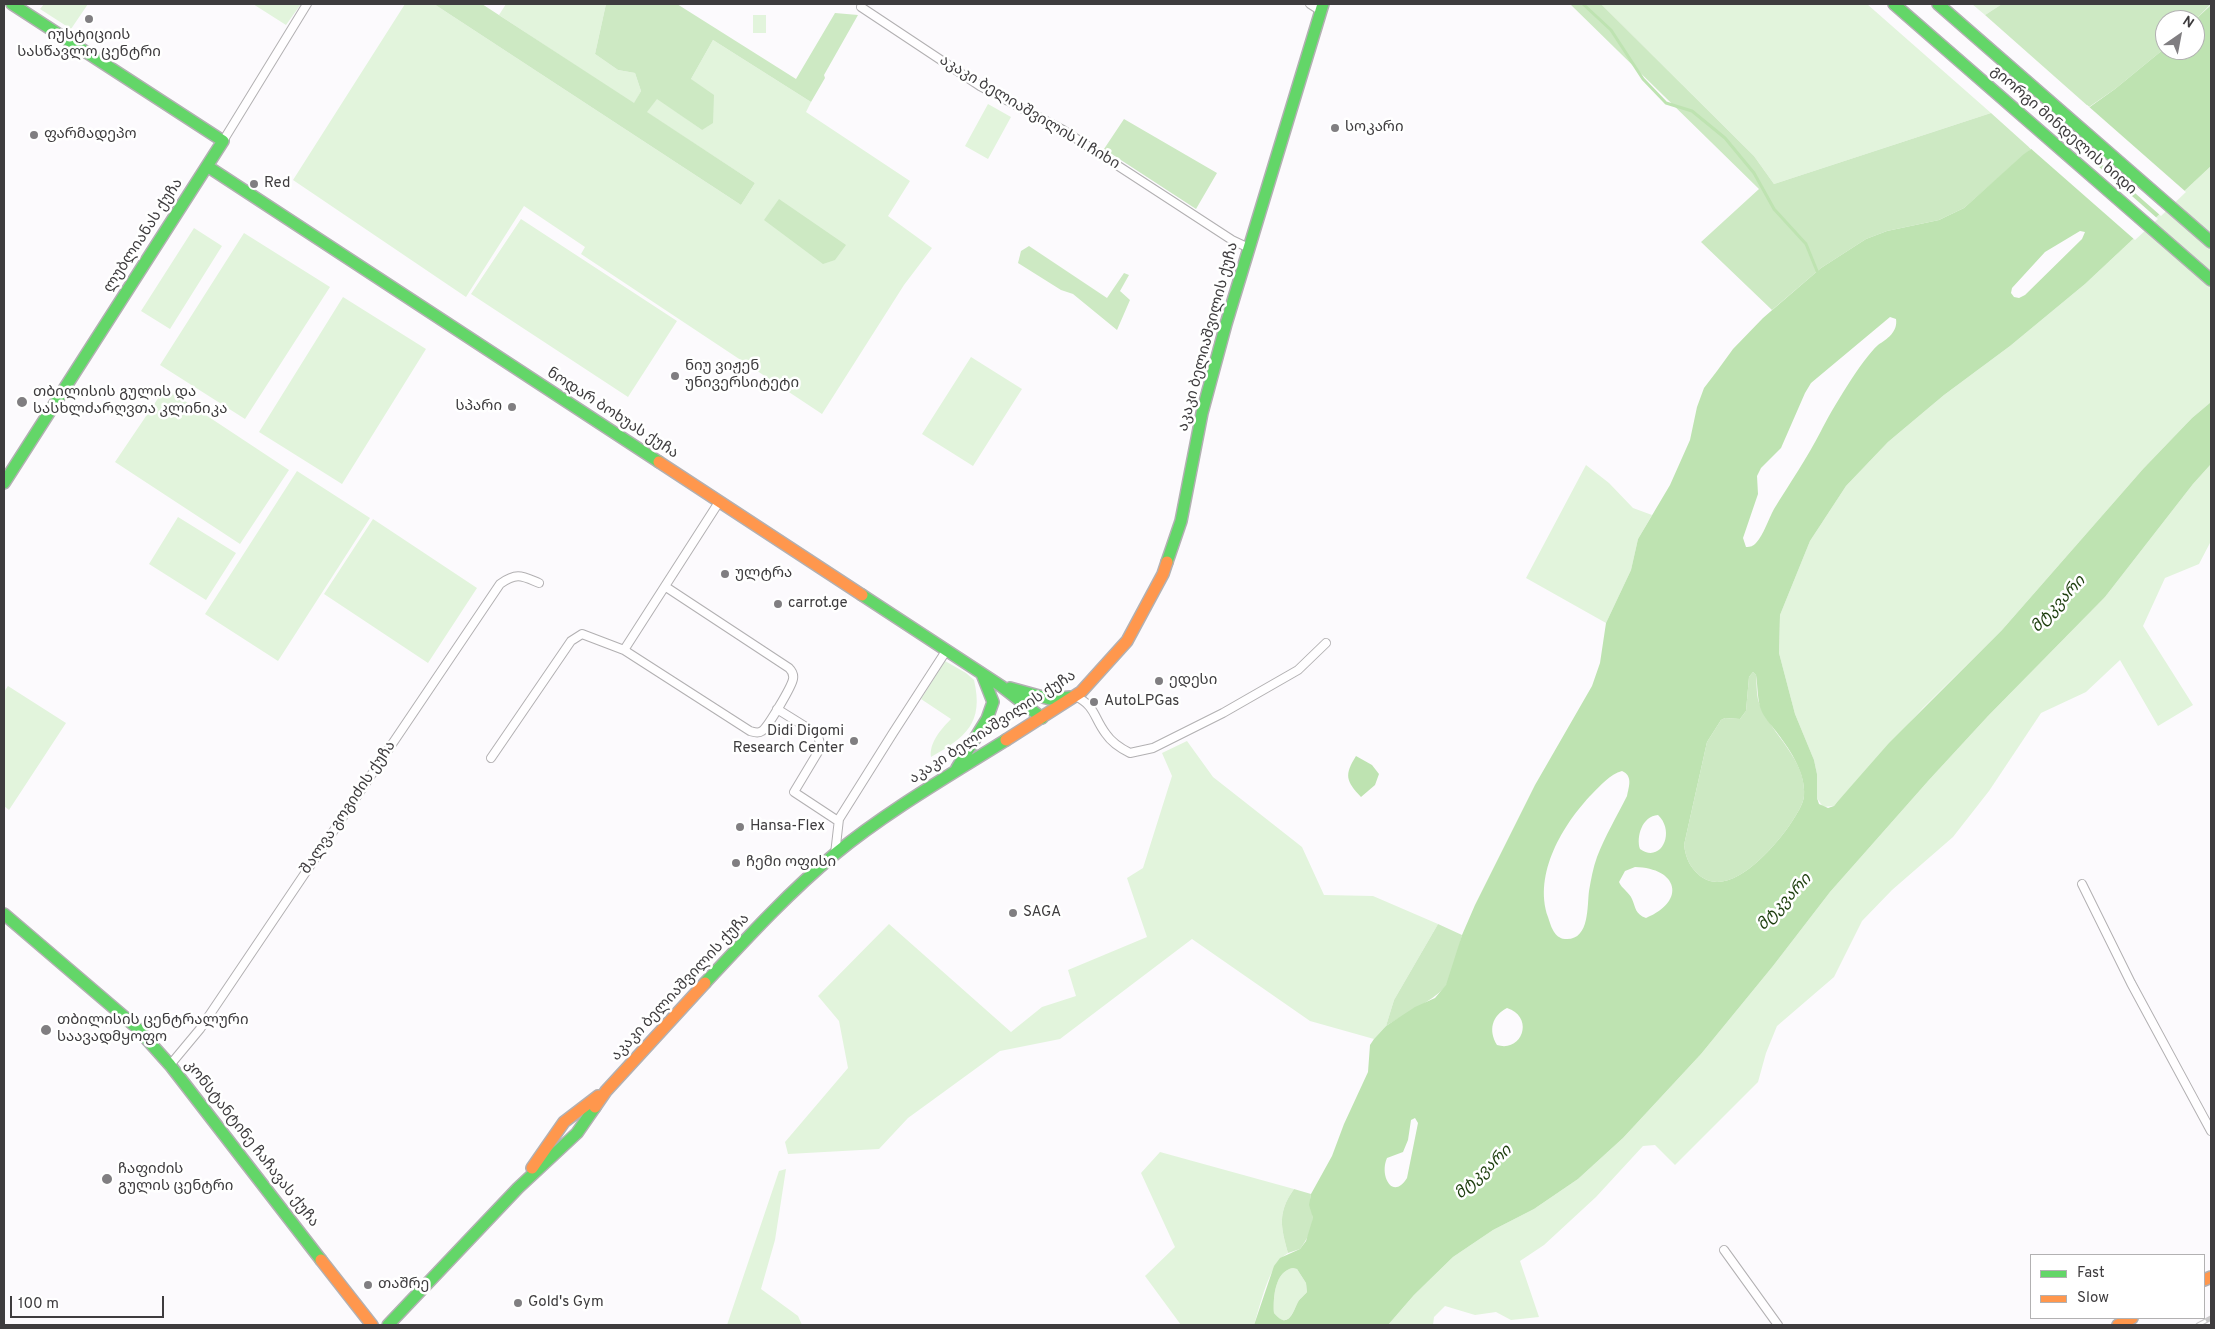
<!DOCTYPE html>
<meta charset="utf-8">
<style>
body{margin:0}
#map{position:relative;width:2215px;height:1329px;overflow:hidden;background:#fcfafd;font-family:Overpass,sans-serif}
canvas{display:block}
.frame{position:absolute;inset:0;border:5px solid #3e3c3e;pointer-events:none}
.legend{position:absolute;left:2030px;top:1254px;width:175px;height:65px;box-sizing:border-box;background:#fff;border:1px solid #b2b1b2;margin:0;padding:6px 9px;list-style:none;font-size:15px;color:#3e3c3e}
.legend li{display:flex;align-items:center;gap:10px;height:25px}
.legend b{width:25px;border:1px solid #b2b1b2}
.north{position:absolute;left:2155px;top:10px;width:50px;height:50px;box-sizing:border-box;background:#fff;border:1px solid #b2b1b2;border-radius:50%;rotate:33deg;font-size:14px;font-weight:700;line-height:20px;text-align:center;color:#3e3c3e}
.north::after{content:'';display:block;margin:auto;width:18px;height:22px;background:#807e81;clip-path:polygon(50% 0,100% 100%,50% 72%,0 100%)}
.scale{position:absolute;left:10px;top:1296px;width:154px;height:22px;box-sizing:border-box;border:2px solid #3e3c3e;border-top:0;padding-left:6px;font-size:15px;line-height:18px;white-space:nowrap;color:#3e3c3e;-webkit-text-stroke:4px #fff;paint-order:stroke}
</style>
<div id="map">
<canvas width="2215" height="1329"></canvas>
<div class="frame"></div>
<ul class="legend">
<li><b style="height:6px;background:#63d668"></b>Fast</li>
<li><b style="height:6px;background:#ff974d"></b>Slow</li>
</ul>
<div class="north">N</div>
<div class="scale">100 m</div>
</div>
<script>
const ctx = document.querySelector('canvas').getContext('2d');
ctx.lineJoin = 'round';
function fill(path, color) { ctx.fillStyle = color; ctx.fill(path, 'evenodd'); }
function strokePath(path, color, width, dash) { ctx.strokeStyle = color; ctx.lineWidth = width; ctx.lineCap = dash ? 'butt' : 'round'; ctx.setLineDash(dash || []); ctx.stroke(path); }
function drawText(font, color, halo, rows, align = 'center') {
  ctx.font = font + ' Overpass,"Noto Sans Georgian",sans-serif'; ctx.lineWidth = 5; ctx.setLineDash([]); ctx.textBaseline = 'middle'; ctx.strokeStyle = halo; ctx.fillStyle = color; for (const [text, x, y, turn = 0] of rows) {
    ctx.save(); ctx.translate(x, y); ctx.rotate((+turn || 0) * Math.PI / 180); ctx.textAlign = isNaN(turn) ? turn : align; if (halo) ctx.strokeText(text, 0, 0); ctx.fillText(text, 0, 0); ctx.restore();
  }
}
fill(new Path2D(`
 M44 4H88L71 29 40 9Z
 M253 4H301L286 25Z
 M405 4H434L741 205 755 183 646 112 657 98 702 130 691 79 713 40 811 102 806 112 910 181 888 216 932 248 904 285 822 414 581 254 585 247 524 206 466 297 293 180Z
 M506 4H606L595 54 618 70 635 73 641 91 634 104 499 15Z
 M1601 4H1867L1991 113 1774 184 1754 156Z
 M1972 4H2002L1985 15Z
 M753 15H766V33H753Z
 M988 104 1011 117 988 159 965 146Z
 M2211 166V402L2192 418 2143 469 2002 630 1923 708 1838 801 1834 806 1823 807 1817 798V774L1814 760 1795 714 1779 653 1780 615 1810 541 1846 486 1888 442 1944 395 2010 346 2085 284Z
 M521 219 677 321 628 397 471 294Z
 M194 228 222 246 170 329 141 311Z
 M244 233 330 287 245 419 160 365Z
 M343 297 426 349 342 484 259 432Z
 M971 357 1022 389 973 466 922 434Z
 M165 388 289 470 240 544 115 462Z
 M2211 464V541L2199 564 2165 578 2143 626 2193 705 2158 726 2120 660 2086 692 2041 713 1989 791 1953 837 1892 890 1862 921 1834 977 1777 1026 1766 1053 1758 1082 1675 1165 1655 1145 1643 1146 1596 1197 1544 1245 1520 1261 1539 1317 1511 1320 1496 1312 1475 1315 1445 1306 1434 1317 1433 1325H1388L1414 1295 1453 1257 1493 1230 1534 1209 1578 1179 1623 1138 1701 1054 1773 966 1830 892 1929 780 1988 716 2105 597 2193 484Z
 M1586 465 1609 483 1633 508 1652 515 1638 539 1631 570 1606 623 1526 578Z
 M297 471 370 518 278 661 205 614Z
 M178 517 236 553 206 600 149 564Z
 M373 519 477 588 428 663 324 594Z
 M945 661 966 673 974 680C984 723 966 737 931 757 929 743 941 729 951 719L921 699Z
 M8 686 66 723 9 810 4 806V692Z
 M1187 741 1213 777 1302 847 1324 895 1373 896 1438 924 1394 1000 1386 1026 1374 1039 1310 1021 1192 939 1060 1039 1000 1051 908 1118 879 1149 788 1154 785 1142 848 1068 839 1021 818 996 889 924 1011 1032 1042 1007 1076 996 1068 970 1147 937 1127 878 1143 868 1172 776 1162 753Z
 M1160 1152 1294 1189C1277 1213 1281 1227 1288 1253 1268 1265 1261 1304 1254 1325H1181L1145 1276 1175 1247 1141 1173Z
 M786 1169 775 1240 761 1289 798 1316 802 1325H727L779 1171Z
 M1293 1268 1297 1269 1306 1283 1307 1292C1304 1296 1299 1299 1297 1304 1292 1315 1286 1329 1274 1313 1273 1297 1275 1271 1293 1268Z`), '#e2f4dc');
fill(new Path2D(`
 M434 4H482L634 103 641 91 635 73 618 70 595 54 606 4H677L796 79 835 13 858 15 824 75 825 78 811 102 713 40 691 79 714 95 713 123 702 130 657 99 647 112 755 183 741 205Z
 M1570 4H1601L1754 156 1774 184 1991 113 2031 149 1964 208 1939 220 1887 231 1866 239 1821 268 1772 310 1701 242 1759 189Z
 M2002 4H2211L2195 20H2165V48L2115 89 2089 107 1985 15Z
 M1124 119 1217 173 1196 209 1104 149Z
 M779 199 846 245 835 260 823 264 764 220Z
 M1029 246 1107 298 1124 273 1129 275 1120 291 1130 300 1117 330 1073 294 1061 290 1018 263 1021 251Z
 M1753 672 1756 675C1757 684 1756 697 1760 705 1772 735 1807 760 1804 796 1803 805 1796 815 1791 823 1775 847 1729 901 1699 875 1689 866 1686 858 1684 845L1707 742 1721 720 1725 718 1740 719 1746 711 1749 677Z
 M1438 924 1462 935C1458 951 1454 969 1447 984 1439 998 1401 1016 1386 1026L1394 1000Z
 M1294 1189 1311 1194C1309 1205 1312 1208 1313 1218 1313 1229 1306 1241 1300 1249L1288 1253C1281 1227 1277 1213 1294 1189Z`), '#cde9c3');
fill(new Path2D(`
 M2211 5V166L2085 284 2010 346 1944 395 1888 442 1846 486 1810 541 1780 615 1779 653 1795 714 1814 760 1817 774V798L1819 804 1828 808 1834 806 1838 801 1889 743 2002 630 2143 469 2192 418 2211 402V464L2193 484 2105 597 1988 716 1929 780 1830 892 1773 966 1701 1054 1623 1138 1578 1179 1534 1209 1493 1230 1453 1257 1414 1295 1388 1325H1254L1274 1266 1280 1258 1300 1249 1306 1241 1313 1218 1309 1205 1311 1194 1332 1156 1344 1124 1368 1072 1370 1045 1374 1039 1386 1026 1415 1007 1435 998 1446 985 1462 935 1475 905 1535 785 1592 686 1600 663 1606 623 1631 570 1638 539 1670 485 1690 440 1697 407 1704 388 1717 371 1733 349 1763 318 1821 268 1866 239 1887 231 1939 220 1964 208 2024 154 2115 89 2165 48V50H2195V20ZM2080 231 2085 232 2082 239 2025 295 2019 298 2014 297 2011 293 2012 288 2045 252ZM1890 317 1896 319C1898 332 1887 339 1878 345 1862 359 1831 411 1821 431 1807 458 1790 483 1774 509 1768 520 1764 534 1756 543 1753 546 1751 547 1746 547L1743 538 1758 494 1757 476 1761 468 1781 448 1805 393 1811 383ZM1753 672 1756 675C1758 687 1757 701 1762 712 1766 720 1773 727 1778 734 1791 751 1806 774 1804 796 1803 805 1796 815 1791 823 1775 847 1729 901 1699 875 1689 866 1686 858 1684 845L1707 742 1721 720 1725 718 1740 719 1746 711 1749 677ZM1622 771C1633 776 1629 786 1627 796 1617 816 1605 836 1597 857 1593 868 1591 879 1589 891 1587 906 1590 941 1565 939 1554 938 1551 926 1548 917 1533 874 1563 824 1592 794 1600 786 1610 774 1622 771ZM1658 815C1676 832 1661 864 1640 849 1636 837 1642 816 1658 815ZM1635 867C1678 868 1687 901 1646 918 1635 914 1636 908 1632 899 1629 892 1622 889 1619 882L1625 871ZM1507 1008C1535 1017 1522 1053 1497 1045 1488 1030 1492 1016 1507 1008ZM1415 1118 1418 1123 1407 1178C1393 1201 1379 1176 1387 1158L1403 1152 1408 1140 1411 1120ZM1293 1268 1297 1269 1306 1283 1307 1292C1304 1296 1299 1299 1297 1304 1292 1315 1287 1329 1274 1313 1273 1297 1275 1271 1293 1268Z
 M1356 756 1372 765 1379 774 1375 785 1361 797C1346 781 1344 775 1356 756Z`), '#bee3b1');
fill(new Path2D(`
 M2087 105 2186 192 2161 216 2059 126Z
 M2055 128 2158 219 2135 240 2029 147Z`), '#fcfafd');
strokePath(new Path2D(`
 M1583 4 1611 30 1643 79 1666 103 1692 111 1725 138 1754 173 1774 209 1806 244 1817 271`), '#bee3b1', 3);
const street = new Path2D(`
 M1310 4 1321 11
 M861 7 980 86 1063 130 1232 240 1249 248
 M223 141 307 4
 M624 650 719 502
 M1075 696C1096 706 1093 717 1106 734 1112 743 1122 749 1130 753L1153 748 1223 713 1298 670 1326 643
 M777 709 814 732 818 736 821 747 794 792 838 821
 M491 758 571 641 582 634 624 650 750 731C754 732 758 734 762 731 768 727 792 686 793 679 794 674 792 671 789 668L666 587
 M835 854 839 819 893 733 946 651
 M2082 884 2131 983 2211 1131
 M170 1065 200 1029 500 584C517 572 522 576 539 583
 M1724 1250 1778 1325`);
const fast = new Path2D(`
 M1894 4 2211 280
 M1938 4 2211 242
 M207 166 659 462
 M4 483 223 141 12 4
 M1167 562 1181 521 1202 413 1226 324 1323 4
 M862 595 1001 686 1042 718
 M1010 688 1050 699 1070 697
 M957 768 987 719 993 702 982 674
 M4 914 135 1026 170 1065 321 1260
 M705 983C746 939 788 893 835 854 886 812 950 775 1006 740
 M388 1325 518 1188 577 1133 595 1107`);
const slow = new Path2D(`
 M659 462 862 595
 M1006 740 1081 692 1127 641 1163 574 1167 562
 M595 1107 606 1091 705 983
 M532 1168 564 1122 598 1096
 M321 1260 372 1325
 M2204 1280 2211 1277
 M2118 1325 2132 1318`);
strokePath(street, '#b2b0b2', 10);
strokePath(fast, '#b2b0b2', 14);
strokePath(slow, '#b2b0b2', 14);
strokePath(street, '#fffeff', 8);
strokePath(fast, '#63d668', 11);
strokePath(slow, '#ff974d', 11);
const rail = new Path2D(`
 M2198 1325 2211 1318`);
strokePath(rail, '#cac9ca', 5);
strokePath(rail, '#fff', 3, [9]);
for (const [x, y, r, color] of [
 [89,19,5,"#807e81"],
 [1335,128,5,"#807e81"],
 [34,135,5,"#807e81"],
 [254,184,5,"#807e81"],
 [675,376,5,"#807e81"],
 [22,402,6,"#807e81"],
 [512,407,5,"#807e81"],
 [725,574,5,"#807e81"],
 [778,604,5,"#807e81"],
 [1159,681,5,"#807e81"],
 [1094,702,5,"#807e81"],
 [854,741,5,"#807e81"],
 [740,827,5,"#807e81"],
 [736,863,5,"#807e81"],
 [1013,913,5,"#807e81"],
 [46,1030,6,"#807e81"],
 [107,1179,6,"#807e81"],
 [368,1285,5,"#807e81"],
 [518,1303,5,"#807e81"]
]) { const dot = new Path2D(); dot.arc(x, y, r, 0, 2 * Math.PI); ctx.fillStyle = color; ctx.fill(dot); strokePath(dot, '#fff', 2); }
drawText('15px', '#3e3c3e', '#fff', [
 ["იუსტიციის",89,36,"center"],
 ["სასწავლო ცენტრი",89,53,"center"],
 ["სოკარი",1345,128],
 ["ფარმადეპო",44,135],
 ["Red",264,184],
 ["ნიუ ვიჟენ",685,367],
 ["უნივერსიტეტი",685,384],
 ["თბილისის გულის და",33,393],
 ["სასხლძარღვთა კლინიკა",33,410],
 ["სპარი",502,407,"right"],
 ["ულტრა",735,574],
 ["carrot.ge",788,604],
 ["ედესი",1169,681],
 ["AutoLPGas",1104,702],
 ["Didi Digomi",844,732,"right"],
 ["Research Center",844,749,"right"],
 ["Hansa-Flex",750,827],
 ["ჩემი ოფისი",746,863],
 ["SAGA",1023,913],
 ["თბილისის ცენტრალური",57,1021],
 ["საავადმყოფო",57,1038],
 ["ჩაფიძის",118,1170],
 ["გულის ცენტრი",118,1187],
 ["თაშრე",378,1285],
 ["Gold's Gym",528,1303]
], 'left');
drawText('15px', '#3e3c3e', '#fff', [
 ["აკაკი ბელიაშვილის II ჩიხი",1029,113,31],
 ["გიორგი მინდელის ხიდი",2063,131,41],
 ["ლუბლიანას ქუჩა",144,236,-57],
 ["აკაკი ბელიაშვილის ქუჩა",1209,337,-75],
 ["ნოდარ ბოხუას ქუჩა",612,414,33],
 ["აკაკი ბელიაშვილის ქუჩა",993,728,-33],
 ["შალვა გოგიძის ქუჩა",349,808,-56],
 ["აკაკი ბელიაშვილის ქუჩა",681,988,-47],
 ["კონსტანტინე ჩაჩავას ქუჩა",251,1144,52]
]);
drawText('italic 16px', '#1c3d0c', '#fff', [
 ["მტკვარი",2059,605,-47],
 ["მტკვარი",1785,903,-47],
 ["მტკვარი",1484,1173,-43]
]);
</script>
